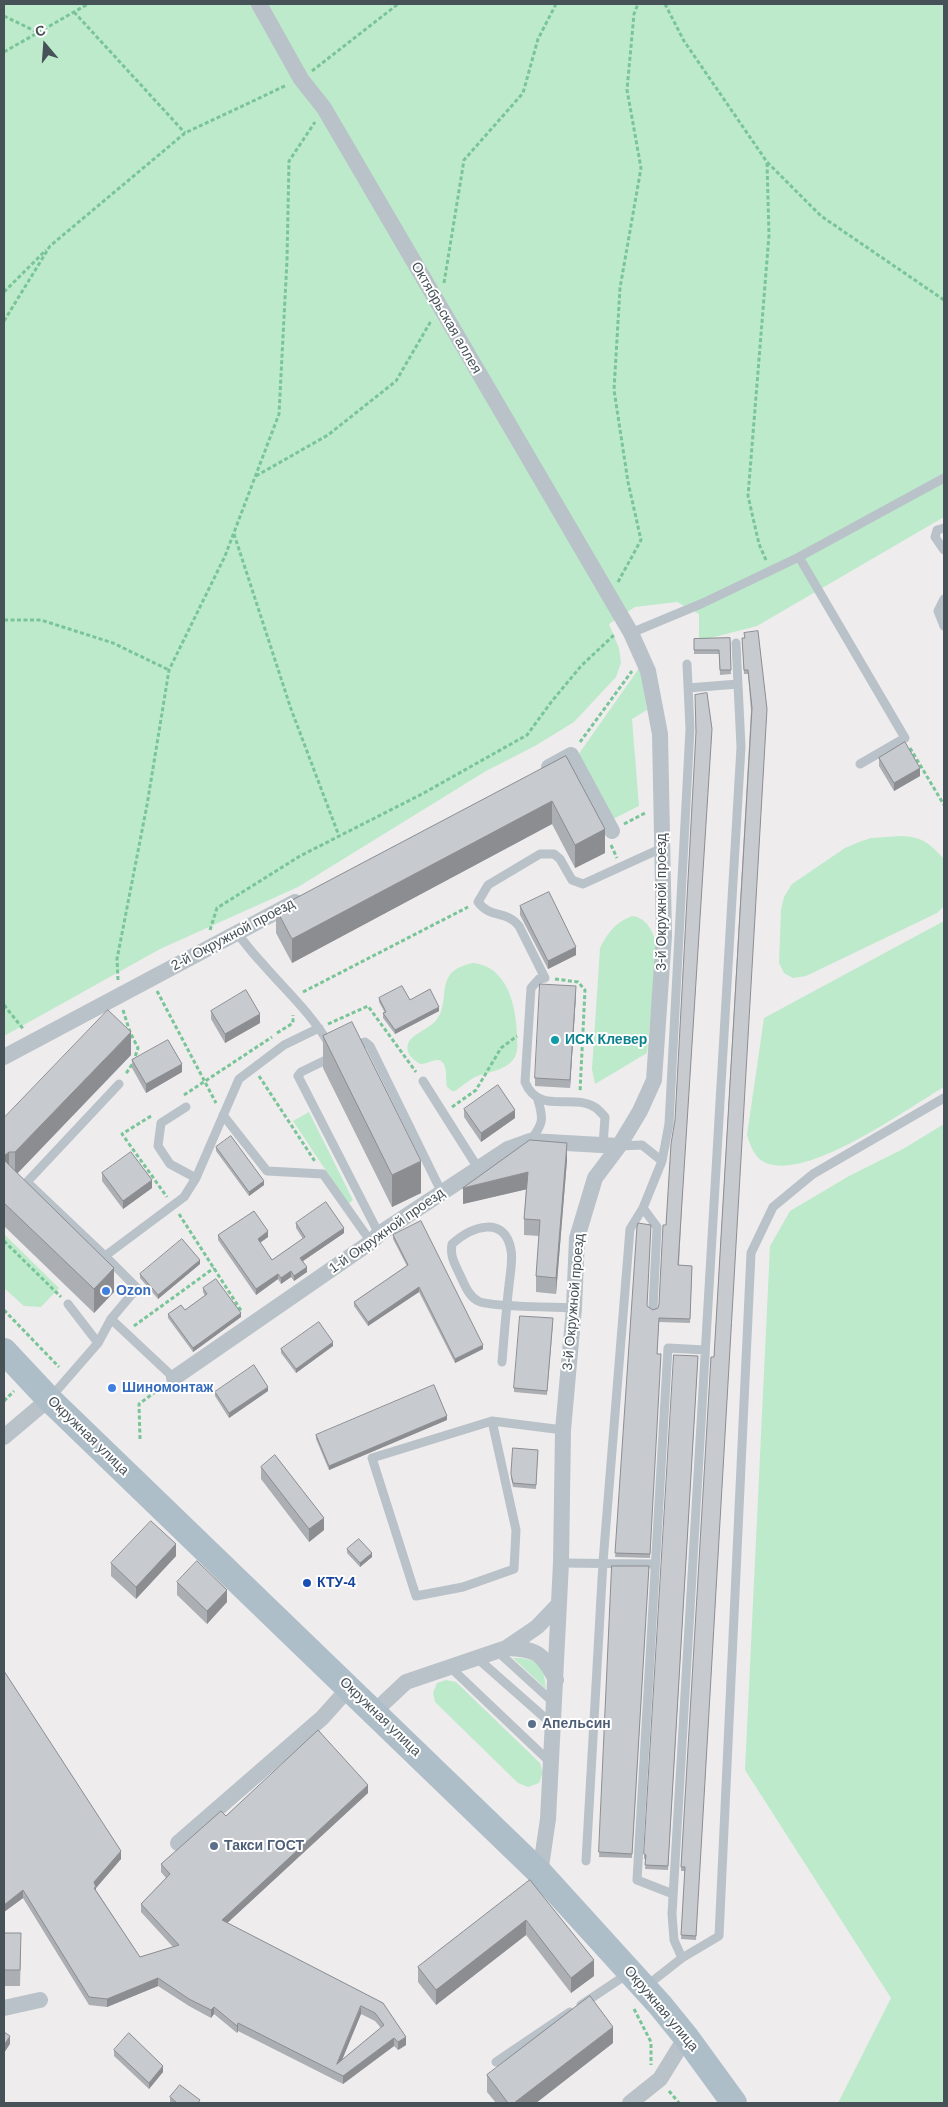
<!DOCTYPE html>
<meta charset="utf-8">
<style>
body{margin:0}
#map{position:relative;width:948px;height:2107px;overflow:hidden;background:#efeced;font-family:Arial,sans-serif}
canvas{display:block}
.frame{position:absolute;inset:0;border:5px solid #465158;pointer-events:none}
.north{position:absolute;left:20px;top:20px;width:50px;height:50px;-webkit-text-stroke:4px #fff;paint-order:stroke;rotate:342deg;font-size:14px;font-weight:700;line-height:20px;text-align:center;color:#465158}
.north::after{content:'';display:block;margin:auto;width:18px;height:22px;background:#465158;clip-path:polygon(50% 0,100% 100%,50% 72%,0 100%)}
</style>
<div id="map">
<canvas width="948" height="2107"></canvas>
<div class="frame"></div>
<div class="north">С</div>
</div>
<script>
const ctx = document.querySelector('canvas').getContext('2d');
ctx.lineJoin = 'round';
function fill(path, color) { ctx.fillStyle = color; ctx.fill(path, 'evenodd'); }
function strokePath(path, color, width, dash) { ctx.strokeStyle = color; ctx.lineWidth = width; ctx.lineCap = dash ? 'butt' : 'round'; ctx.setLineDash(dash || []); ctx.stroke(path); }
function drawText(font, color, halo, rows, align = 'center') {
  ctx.font = font + ' Arial,sans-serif'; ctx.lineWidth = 4; ctx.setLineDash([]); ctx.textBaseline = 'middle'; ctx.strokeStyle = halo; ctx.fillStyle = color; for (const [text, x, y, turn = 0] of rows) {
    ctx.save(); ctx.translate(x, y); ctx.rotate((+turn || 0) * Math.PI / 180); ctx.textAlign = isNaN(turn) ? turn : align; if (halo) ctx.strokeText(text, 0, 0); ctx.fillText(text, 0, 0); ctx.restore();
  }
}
fill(new Path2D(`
 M4 4H944V517L757 626 699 641V614L677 602 635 607 609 624 619 648 621 663 616 677 574 722 535 746 486 771 298 887 160 949 4 1036Z
 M640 667 647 710 632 719 639 806 613 819 578 755Z
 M901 836C923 837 929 843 944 859V906L937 913 806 976 793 978 784 973 779 963 781 909 784 897 792 884 845 848 859 842 871 838Z
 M632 916C648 918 654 933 657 948L647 1053 595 1084 592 1069 600 948C608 932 616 922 632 916Z
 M944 921V1087C905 1110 813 1177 769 1164 755 1160 751 1147 747 1135L764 1018Z
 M473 963C507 966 516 1005 517 1034 517 1043 519 1052 513 1060 504 1071 487 1072 475 1077 468 1081 462 1086 455 1091H452L447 1087C445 1079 449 1062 438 1060 433 1060 426 1064 421 1064 414 1061 405 1053 408 1044 411 1034 430 1029 437 1019 452 999 432 971 473 963Z
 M309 1112 353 1200 348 1204 293 1121Z
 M944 1124V2103H838L891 1998 745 1770 770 1246 790 1211 849 1176 903 1149Z
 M4 1234 59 1288 41 1307 24 1306 4 1288Z
 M513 1658C538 1658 544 1665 546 1689Z
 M446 1680 456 1682 540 1763 543 1773 539 1783 528 1787 518 1783 435 1702 433 1693 437 1683Z`), '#bdeacb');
strokePath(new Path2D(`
 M665 4 684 41 767 162 821 216 944 300
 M74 12 185 133
 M4 16 37 32
 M4 52 88 4
 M312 71 398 4
 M444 283 464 160 523 93 538 39 556 4
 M4 292 46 250
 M4 321 50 246 185 133 287 85
 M256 476 328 435 396 381 431 321
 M234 534 291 709 339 836
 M766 560 759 544 748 496 769 235 767 163
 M618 582 641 540 628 482 614 390 620 288 641 168 627 90 634 14 638 4
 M4 620H41L113 643 169 670
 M580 742 632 671
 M910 748 944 805
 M624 824 647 812
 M611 845 617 858
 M210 930 217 908 300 856 422 794 527 735 552 701 581 666 614 635
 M555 979 578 982 585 990 580 1092
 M118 980 117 959 147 805 169 670 225 556 279 414 287 260 289 161 315 122
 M157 991 216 1103
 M303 992 468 907
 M4 1005 24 1030
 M123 1010 130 1032 138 1048 133 1063 125 1075
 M328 1024 368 1006 416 1072
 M277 1033 293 1023V1015
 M259 1076 316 1163
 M184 1095 272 1037
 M452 1107 476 1090 501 1048 517 1036
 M151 1116 122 1134 167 1197
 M179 1214 242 1312
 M4 1241 61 1297
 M4 1310 59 1367
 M134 1326 214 1268
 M4 1401 14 1391
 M140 1439 139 1404 163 1386
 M634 2009 651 2042V2065
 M669 2091 679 2103`), '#79c598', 3, [4, 2.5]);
strokePath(new Path2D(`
 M944 528 937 530 935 537 944 550
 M799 557 905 738 860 764
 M944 599 938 611 944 626
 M631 633 703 603 799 557 944 478
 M688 688 738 684
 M237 933C245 943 253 954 262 963 285 990 311 1013 329 1044
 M353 1047 365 1042 370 1046 442 1193
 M332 1057 301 1072 298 1076 379 1234
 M423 1081 478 1168
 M186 1107 161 1123 158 1146 170 1164 196 1178
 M223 1115 267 1171 323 1174 371 1242
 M530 1141C543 1124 544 1120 538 1100
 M603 1146 605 1117C602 1114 599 1110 596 1108 573 1092 539 1116 525 1082L531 988 539 979 545 978 519 926C505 909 492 920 478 902L488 885 540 854H554L560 859 572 880 583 884 662 848
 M619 1146 642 1145 662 1161
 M105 1256 27 1182 119 1084
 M68 1304 98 1343
 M653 1308 657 1227 643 1208 662 1161 669 1124 690 729 687 664
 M111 1319 174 1378
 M502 1362C504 1337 506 1311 509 1285 510 1274 513 1261 511 1250 505 1215 472 1226 452 1244 450 1256 454 1262 459 1273 464 1283 468 1296 478 1301 488 1307 557 1307 574 1308
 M51 1397 98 1343 111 1319 137 1288 105 1256 184 1197 196 1178 239 1079 284 1045 319 1028
 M492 1421 516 1530 514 1569 463 1587 416 1596 372 1458 492 1421 563 1430
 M561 1563 654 1564
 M497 1651 554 1703
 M477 1658 553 1725
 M450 1667 551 1763
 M586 1861 603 1562 630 1229 643 1208
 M673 1894 637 1880 668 1348 705 1350
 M682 1958 719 1936 751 1253 773 1207 813 1174 944 1098
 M645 1987 682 1958 674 1940 672 1914 741 747 736 643
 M581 2005 629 1973
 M496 2062 570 2012`), '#b9c2c8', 9);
strokePath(new Path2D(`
 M259 4 301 79 324 108 631 633 648 671 660 734 664 936 654 1080 640 1111 619 1146 595 1178 577 1238 574 1308 563 1430 561 1563 548 1819 540 1873
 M549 767 571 755 612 831
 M4 1057 295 902
 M174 1378 371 1242 379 1234 508 1149 530 1141 619 1146
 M4 1437 49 1399
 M506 1648C536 1649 542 1652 556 1680
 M374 1712 406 1682 506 1648 537 1627 559 1604
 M178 1843 322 1718 349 1688
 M4 2008 40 2000
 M630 2103 660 2079 686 2037`), '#b9c2c8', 16);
strokePath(new Path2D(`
 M4 1351 49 1399 540 1873 660 2005 686 2037 734 2103`), '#aebec9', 26);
fill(new Path2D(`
 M758 631 696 1940 681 1939 685 1871H681V1867L714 1357 751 711 748 674H744L742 638H744Z
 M730 638 731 674 720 675 719 654H694V639Z
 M707 693 679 1265 692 1266 690 1323 659 1322 657 1354 650 1558 615 1557 647 1306 653 1310 658 1308 659 1304 675 1120Z
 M566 756 605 853 575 868 552 824 292 963 276 933V909Z
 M879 758 920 776 894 791 879 766Z
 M520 906 576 955 548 969 520 915Z
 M576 994 570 1088 535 1086V1078Z
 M379 998 410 1000 439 1011 395 1034 383 1018V1013H385L379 1002Z
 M211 1011 260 1023 225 1043 211 1019Z
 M323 1036 421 1193 392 1207 323 1068Z
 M131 1055 17 1173 114 1292 94 1313 4 1226V1118Z
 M132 1060 182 1072 146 1093 132 1068Z
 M464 1109 515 1118 481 1142 464 1117Z
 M216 1147 264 1185 249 1196 216 1151Z
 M567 1160 556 1294 536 1292V1276L539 1236 524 1235V1219L526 1189 463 1204Z
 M102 1173 152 1188 123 1209 102 1181Z
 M296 1223 344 1233 303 1261 307 1272 294 1281 291 1277 281 1284 278 1279 256 1295 218 1240V1235L268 1237 260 1243 272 1260 303 1239 296 1228Z
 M393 1235 483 1349 455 1363 419 1292 368 1326 354 1306V1302L407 1266 393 1239Z
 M200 1264 158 1299 140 1278V1274Z
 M203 1288 241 1317 193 1352 168 1318V1314L185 1310 205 1296 203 1292Z
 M553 1323 547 1395 514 1392V1388Z
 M333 1346 296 1373 281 1353V1349Z
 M698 1356 668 1870 645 1869 646 1859H644V1854Z
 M268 1391 229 1418 215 1396V1392Z
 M447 1420 329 1470 316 1439V1435Z
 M513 1448 538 1450 536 1489 513 1487 511 1478Z
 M261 1467 324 1530 309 1542 261 1479Z
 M347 1549 372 1557 360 1567 347 1553Z
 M176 1556 136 1599 111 1576V1563Z
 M612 1566H649L632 1858 599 1857Z
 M177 1582 227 1602 207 1624 177 1595Z
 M4 1671 121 1859 96 1888V1890L140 1957 173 1947 141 1912V1904L166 1878 161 1872V1864L226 1816 368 1793 227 1923 383 2003 406 2045 398 2050 394 2046 343 2084 238 2031 237 2033 214 2014 211 2018 189 2006 158 1986 107 2007 89 2005 23 1898 4 1912ZM361 2014 375 2021 381 2028 342 2060Z
 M530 1880 594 1976 571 1993 526 1935 436 2005 418 1982V1967Z
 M4 1933 21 1950 20 1986H4Z
 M613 2043 536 2103H496L487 2092V2075Z
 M114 2050 163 2072 149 2089 114 2056Z
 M170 2097 200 2103H172L170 2102Z`), '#abaeb2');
fill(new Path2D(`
 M920 768V776L894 791V783Z
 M552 801V824L292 963V939Z
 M605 829V853L575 868V845Z
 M576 947V955L548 969V961Z
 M576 986V994L570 1088V1080Z
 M439 1007V1011L395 1034V1030Z
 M260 1014V1023L225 1043V1034Z
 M131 1032V1055L15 1176V1152Z
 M182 1064V1072L146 1093V1084Z
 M515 1110V1118L481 1142V1133Z
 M567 1143V1160L556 1294V1278Z
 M9 1152V1176L4 1179V1156Z
 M421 1161V1193L392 1207V1175Z
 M528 1172V1189L463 1204V1188Z
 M152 1180V1188L123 1209V1201Z
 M264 1181V1185L249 1196V1192Z
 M344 1228V1233L300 1263V1258Z
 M268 1231V1237L258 1244V1239Z
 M200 1260V1264L158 1299V1295Z
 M307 1267V1272L294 1281V1276Z
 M114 1268V1292L94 1313V1289Z
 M291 1271V1277L281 1284V1278Z
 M278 1274V1279L256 1295V1289Z
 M419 1287V1292L368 1326V1322Z
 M241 1313V1317L193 1352V1348Z
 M333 1342V1346L296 1373V1369Z
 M483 1345V1349L455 1363V1359Z
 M268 1387V1391L229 1418V1413Z
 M447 1416V1420L329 1470V1466Z
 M324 1518V1530L309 1542V1529Z
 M176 1544V1556L136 1599V1587Z
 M372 1553V1557L360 1567V1563Z
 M227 1590V1602L207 1624V1611Z
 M368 1785V1793L222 1928V1920Z
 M121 1851V1859L96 1888V1894L94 1882Z
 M23 1890V1898L4 1912V1905Z
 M526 1920V1935L436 2005V1990Z
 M594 1960V1976L571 1993V1978Z
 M158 1978V1986L107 2007V1999Z
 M361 2006V2014L337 2072V2064Z
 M214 2007V2014L211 2018V2010Z
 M238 2023V2031L237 2033V2026Z
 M613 2027V2043L536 2103H514Z
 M10 2036V2044L4 2053V2045Z
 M406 2037V2045L398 2050V2042Z
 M394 2038V2046L343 2084V2076Z
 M163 2066V2072L149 2089V2083Z`), '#8b8d91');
const building = new Path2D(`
 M758 631 767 709 696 1936 681 1935 685 1867H681L711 1357H714L752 708 748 670H744L742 638H745L744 633Z
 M730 638 731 670H720L719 650H694V639Z
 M707 693 712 729 678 1265 692 1266 690 1319 659 1318 657 1354H661L650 1554 615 1553 637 1226 638 1223 651 1225 647 1306 653 1310 658 1308 659 1304 663 1225H666L671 1144 675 1120 696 732 695 695Z
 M905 742 920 768 894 783 879 758Z
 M566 756 605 829 575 845 552 801 292 939 276 909Z
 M549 892 576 947 548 961 520 906Z
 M540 984 576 986 570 1080 535 1078Z
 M402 986 410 1000 430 989 439 1007 395 1030 383 1013 386 1012 379 998Z
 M246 990 260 1014 225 1034 211 1011Z
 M108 1010 131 1032 15 1152H9L4 1156V1118Z
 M352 1022 421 1161 392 1175 323 1036Z
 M168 1040 182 1064 146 1084 132 1060Z
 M498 1085 515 1110 481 1133 464 1109Z
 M231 1136 264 1181 249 1192 216 1147Z
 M530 1140 567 1143 556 1278 536 1276 540 1220 524 1219 528 1172 463 1188Z
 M131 1152 152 1180 123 1201 102 1173Z
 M4 1160 114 1268 94 1289 4 1203Z
 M326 1202 344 1228 300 1258 307 1267 294 1276 291 1271 281 1278 278 1274 256 1289 218 1235 254 1211 268 1231 258 1239 272 1260 305 1237 296 1223Z
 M421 1221 483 1345 455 1359 419 1287 368 1322 354 1302 408 1265 393 1235Z
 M182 1239 200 1260 158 1295 140 1274Z
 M216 1279 241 1313 193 1348 168 1314 181 1305 185 1310 207 1294 203 1288Z
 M520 1316 553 1318 547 1391 514 1388Z
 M319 1322 333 1342 296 1369 281 1349Z
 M674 1355 698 1356 668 1866 645 1865 646 1855 644 1854Z
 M254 1365 268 1387 229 1413 215 1392Z
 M434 1385 447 1416 329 1466 316 1435Z
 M513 1448 538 1450 536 1485 513 1483 511 1474Z
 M275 1455 324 1518 309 1529 261 1467Z
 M151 1521 176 1544 136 1587 111 1563Z
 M359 1539 372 1553 360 1563 347 1549Z
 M197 1561 227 1590 207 1611 177 1582Z
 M612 1566H649L632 1854 599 1852Z
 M4 1671 121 1851 94 1882 96 1887 94 1888 140 1957 179 1945 141 1904 170 1874 161 1864 221 1811 226 1816 318 1730 368 1785 222 1920 383 2003 406 2037 398 2042 394 2038 343 2076 238 2023 237 2026 214 2007 211 2010 189 1999 158 1978 107 1999 89 1997 23 1890 4 1905ZM361 2006 375 2013 384 2025 337 2064Z
 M530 1880 594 1960 571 1978 526 1920 436 1990 418 1967Z
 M4 1933H21L20 1970H4Z
 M590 1996 613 2027 514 2103H508L487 2075Z
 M4 2032 10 2036 4 2045Z
 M129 2033 163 2066 149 2083 114 2050Z
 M180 2085 200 2100 198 2103H177L170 2097Z`);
fill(building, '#c7cacf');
strokePath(building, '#8b8d91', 1);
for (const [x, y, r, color] of [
 [555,1040,5,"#0f9aa8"],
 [106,1291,5,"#3f7fe0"],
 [112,1388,5,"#3f7fe0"],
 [307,1583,5,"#1a4fb4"],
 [532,1724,5,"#5c6f8a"],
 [214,1846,5,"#5c6f8a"]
]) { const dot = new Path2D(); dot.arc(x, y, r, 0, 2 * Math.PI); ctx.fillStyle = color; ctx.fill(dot); strokePath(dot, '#fff', 2); }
drawText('14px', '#465158', '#fff', [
 ["Октябрьская аллея",446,318,60],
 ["3-й Окружной проезд",662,902,-90],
 ["2-й Окружной проезд",233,935,-28],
 ["1-й Окружной проезд",387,1231,-35],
 ["3-й Окружной проезд",574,1302,-85],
 ["Окружная улица",88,1436,44],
 ["Окружная улица",380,1717,44],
 ["Окружная улица",661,2009,50]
]);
drawText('bold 14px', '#0d838f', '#fff', [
 ["ИСК Клевер",565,1040]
], 'left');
drawText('bold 14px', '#366cbe', '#fff', [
 ["Ozon",116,1291],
 ["Шиномонтаж",122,1388]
], 'left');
drawText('bold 14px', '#164399', '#fff', [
 ["КТУ-4",317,1583]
], 'left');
drawText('bold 14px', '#4e5e75', '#fff', [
 ["Апельсин",542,1724],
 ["Такси ГОСТ",224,1846]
], 'left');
</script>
